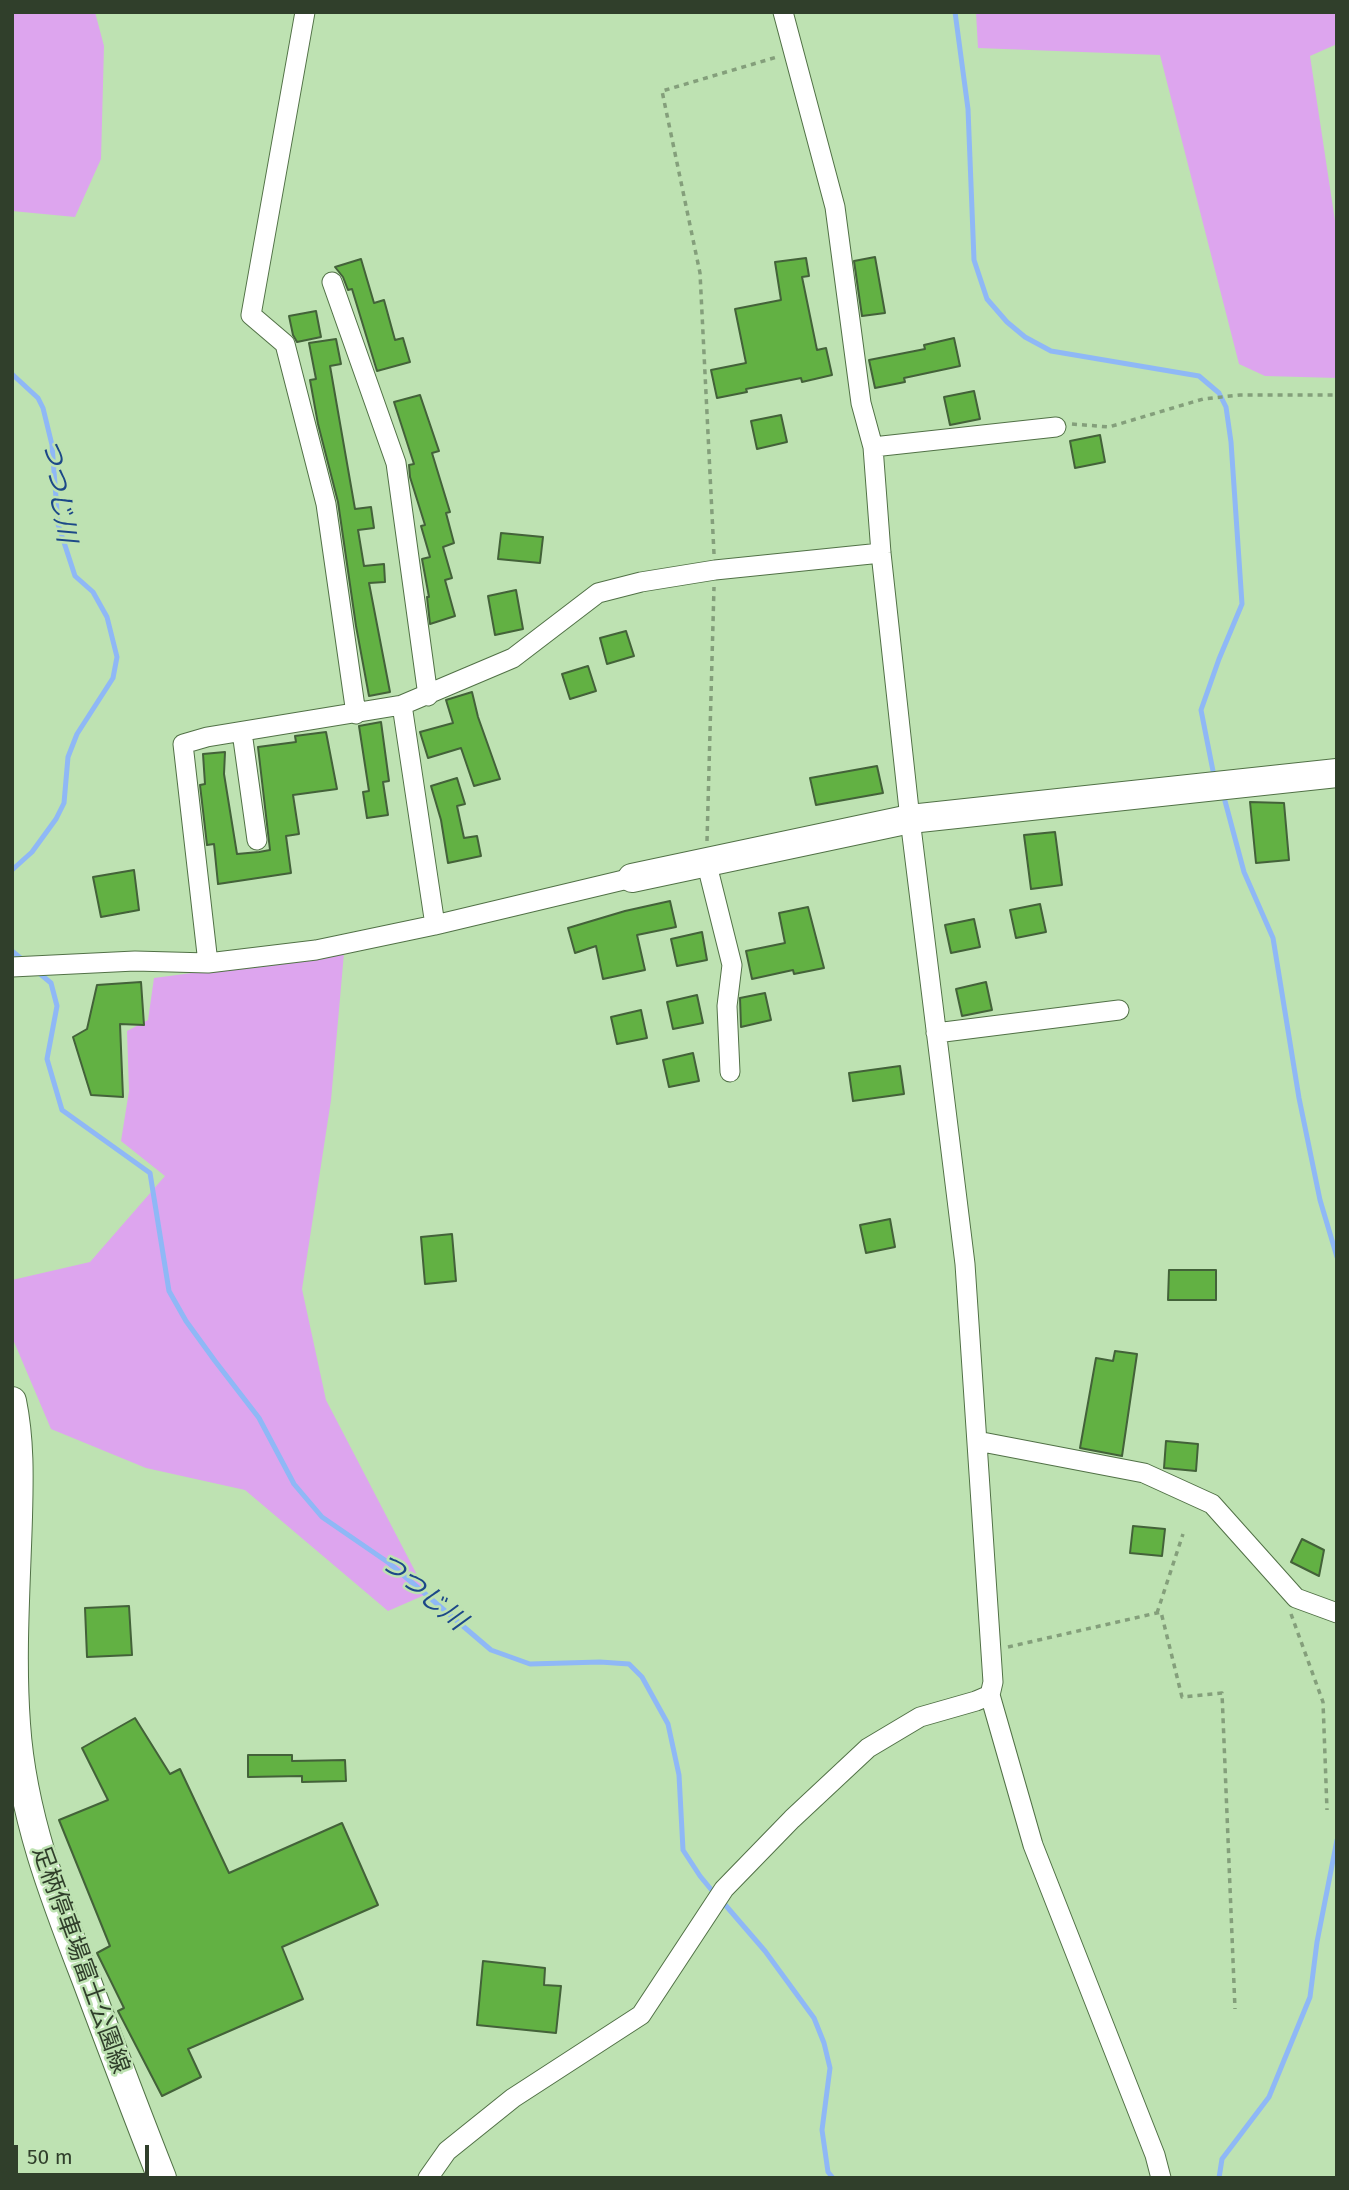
<!DOCTYPE html>
<meta charset="utf-8">
<style>
body{margin:0}
#map{position:relative;width:1349px;height:2190px;overflow:hidden;background:#bee2b2;font-family:"Fira Sans",sans-serif}
canvas{display:block}
.frame{position:absolute;inset:0;border:14px solid #303f2b;pointer-events:none}
.scale{position:absolute;left:14px;top:2145px;width:135px;height:32px;box-sizing:border-box;border:4px solid #303f2b;border-top:0;padding-left:9px;font-size:21px;line-height:24px;white-space:nowrap;color:#303f2b;-webkit-text-stroke:5px #bee2b2;paint-order:stroke}
</style>
<div id="map">
<canvas width="1349" height="2190"></canvas>
<div class="frame"></div>
<div class="scale">50 m</div>
</div>
<script>
const ctx = document.querySelector('canvas').getContext('2d');
ctx.lineJoin = 'round';
function fill(path, color) { ctx.fillStyle = color; ctx.fill(path, 'evenodd'); }
function strokePath(path, color, width, dash) { ctx.strokeStyle = color; ctx.lineWidth = width; ctx.lineCap = dash ? 'butt' : 'round'; ctx.setLineDash(dash || []); ctx.stroke(path); }
function drawText(font, color, halo, rows, align = 'center') {
  ctx.font = font + ' "Fira Sans","Noto Sans JP",sans-serif'; ctx.lineWidth = 5; ctx.setLineDash([]); ctx.textBaseline = 'middle'; ctx.strokeStyle = halo; ctx.fillStyle = color; for (const [text, x, y, turn = 0] of rows) {
    ctx.save(); ctx.translate(x, y); ctx.rotate((+turn || 0) * Math.PI / 180); ctx.textAlign = isNaN(turn) ? turn : align; if (halo) ctx.strokeText(text, 0, 0); ctx.fillText(text, 0, 0); ctx.restore();
  }
}
fill(new Path2D(`
 M12 12H95L104 46 101 159 75 217 12 211Z
 M976 12H1337V44L1310 56 1337 234V378L1265 376 1239 364 1160 55 978 48Z
 M344 953 331 1100 302 1289 326 1400 427 1594 388 1611 245 1490 146 1468 51 1429 12 1337V1280L90 1262 165 1176 121 1141 129 1091 127 1031 148 1020 154 978Z`), '#dda5ee');
strokePath(new Path2D(`
 M955 12 968 109 974 260 987 299 1007 322 1025 337 1051 351 1199 376 1219 393 1226 407 1231 442 1242 604 1219 659 1201 710 1213 771
 M12 374 38 398 43 408 52 445 58 524 75 576 93 592 107 617 117 657 113 678 77 734 68 757 64 803 56 819 32 852 12 870
 M1225 801 1244 872 1273 938 1299 1098 1320 1200 1337 1257
 M12 951 23 960
 M39 973 51 983 57 1006 47 1059 62 1110 150 1173 169 1291 186 1321 215 1361 259 1418 294 1484 322 1517 389 1563 491 1650 530 1664 600 1662 629 1664 642 1677 668 1724 679 1775 683 1850 700 1876 714 1893
 M721 1900 765 1951 814 2018 824 2043 830 2068 822 2130 828 2172 833 2178
 M1219 2178 1222 2159 1269 2097 1310 1997 1317 1942 1337 1840`), '#8fb8f6', 5);
const building = new Path2D(`
 M875 257 885 313 862 316 854 261Z
 M806 258 809 276 802 277 817 350 826 348 832 375 802 382 801 378 746 389 747 392 717 398 711 370 746 363 735 309 781 300 775 262Z
 M361 259 374 303 384 300 395 340 403 338 410 362 377 371 352 289 348 290 343 277 335 267Z
 M316 311 321 337 297 342 293 335 289 316Z
 M954 338 960 366 904 378 905 382 875 388 869 360 925 349 924 345Z
 M336 339 341 364 330 366 355 509 371 507 374 528 358 530 364 566 384 564 385 582 369 583 390 692 369 696 356 626 338 502 318 424 310 380 316 379 309 343Z
 M974 391 980 419 950 425 944 397Z
 M420 395 439 451 432 453 450 512 446 513 454 543 443 547 452 578 445 580 455 616 430 624 427 597H429L422 559 430 557 421 526 425 525 410 477 409 465 414 464 394 402Z
 M781 415 787 442 757 449 751 421Z
 M1100 435 1105 462 1075 468 1070 441Z
 M501 533 543 537 540 563 498 559Z
 M516 590 523 629 495 635 488 596Z
 M626 631 634 656 607 664 600 638Z
 M588 666 596 691 570 699 562 674Z
 M472 692 478 717 500 779 474 786 461 748 428 758 420 732 453 723 446 700Z
 M381 722 389 781 383 782 388 815 367 818 363 792 369 791 359 726Z
 M326 732 337 789 293 795 299 834 286 836 291 873 218 884 214 844 207 845 200 785 205 784 203 754 225 752 224 774 237 854 259 852 270 850 258 747 296 742 295 736Z
 M877 766 883 793 816 805 810 778Z
 M457 778 465 804 457 806 464 838 477 836 481 856 448 863 441 820 431 786Z
 M1250 802 1284 803 1289 860 1256 863Z
 M1055 832 1062 885 1031 889 1024 835Z
 M134 870 139 910 101 917 93 877Z
 M670 901 676 927 637 935 645 970 603 979 596 946 575 953 568 928 625 911Z
 M1040 904 1046 932 1016 938 1010 910Z
 M808 907 824 968 794 974 793 970 752 979 746 951 785 943 779 913Z
 M974 919 980 947 951 953 945 925Z
 M702 932 707 960 677 966 671 939Z
 M141 982 144 1025 120 1024 123 1097 91 1095 73 1037 87 1029 97 985Z
 M986 982 992 1010 962 1016 956 989Z
 M765 993 771 1020 741 1027 740 998Z
 M697 995 703 1023 673 1029 667 1002Z
 M641 1010 647 1038 617 1044 611 1017Z
 M693 1053 699 1081 669 1087 663 1060Z
 M900 1066 904 1094 853 1101 849 1073Z
 M890 1219 895 1247 866 1253 860 1225Z
 M452 1234 456 1281 425 1284 421 1237Z
 M1169 1270H1216V1300H1168Z
 M1115 1351 1137 1354 1122 1456 1080 1448 1096 1358 1113 1361Z
 M1166 1441 1198 1444 1196 1471 1164 1468Z
 M1133 1526 1165 1529 1162 1556 1130 1553Z
 M1302 1539 1324 1550 1319 1576 1291 1562Z
 M129 1606 132 1655 87 1657 85 1608Z
 M135 1718 170 1774 180 1769 229 1873 342 1823 378 1905 282 1947 303 1999 188 2049 201 2077 162 2096 118 2011 124 2008 97 1953 110 1946 59 1820 108 1800 82 1748Z
 M248 1755H292V1761L345 1760 346 1781 302 1782V1776L248 1777Z
 M483 1961 545 1968 544 1985 561 1986 556 2033 477 2025Z`);
fill(building, '#62b143');
strokePath(building, '#436239', 2);
const street = new Path2D(`
 M305 12 251 315 285 344 326 504 356 714
 M332 282 396 463 428 696
 M873 447 1056 427
 M402 705 435 925
 M242 732 257 840
 M706 861 732 965 727 1006 730 1072
 M208 963 183 744 207 737 402 705 513 658 598 593 641 582 715 570 881 553
 M12 967 135 961 208 963 316 950 435 925 632 878
 M936 1033 1119 1010
 M977 1441 1144 1473 1212 1504 1296 1598 1337 1613
 M990 1695 1033 1845 1155 2155 1161 2178
 M428 2178 447 2151 513 2098 641 2015 724 1889 792 1819 868 1748 920 1717 976 1701 990 1695 993 1682 965 1264 910 819 881 553 873 447 861 403 835 207 783 12`);
const secondary = new Path2D(`
 M632 878 910 819 1337 773
 M12 1401C20 1440 19 1478 18 1517 16 1586 11 1656 16 1724 22 1814 54 1897 86 1979 111 2046 136 2112 162 2178`);
strokePath(street, '#517146', 21);
strokePath(secondary, '#517146', 30);
strokePath(new Path2D(`
 M1072 424 1109 427 1203 399 1240 395H1337
 M714 554 700 273 662 91 777 57
 M707 841 714 587
 M1157 1613 1183 1534
 M1291 1614 1323 1702 1327 1810
 M1008 1647 1161 1612 1182 1697 1222 1693 1235 2009`), '#849f7b', 3.5, [5, 5]);
strokePath(street, '#fff', 19);
strokePath(secondary, '#fff', 28);
drawText('24px', '#303f2b', '#bee2b2', [
 ["足柄停車場富士公園線",80,1960,70]
]);
drawText('italic 26px', '#1c4888', '#bee2b2', [
 ["つつじ川",58,491,81],
 ["つつじ川",422,1592,40]
]);
</script>
